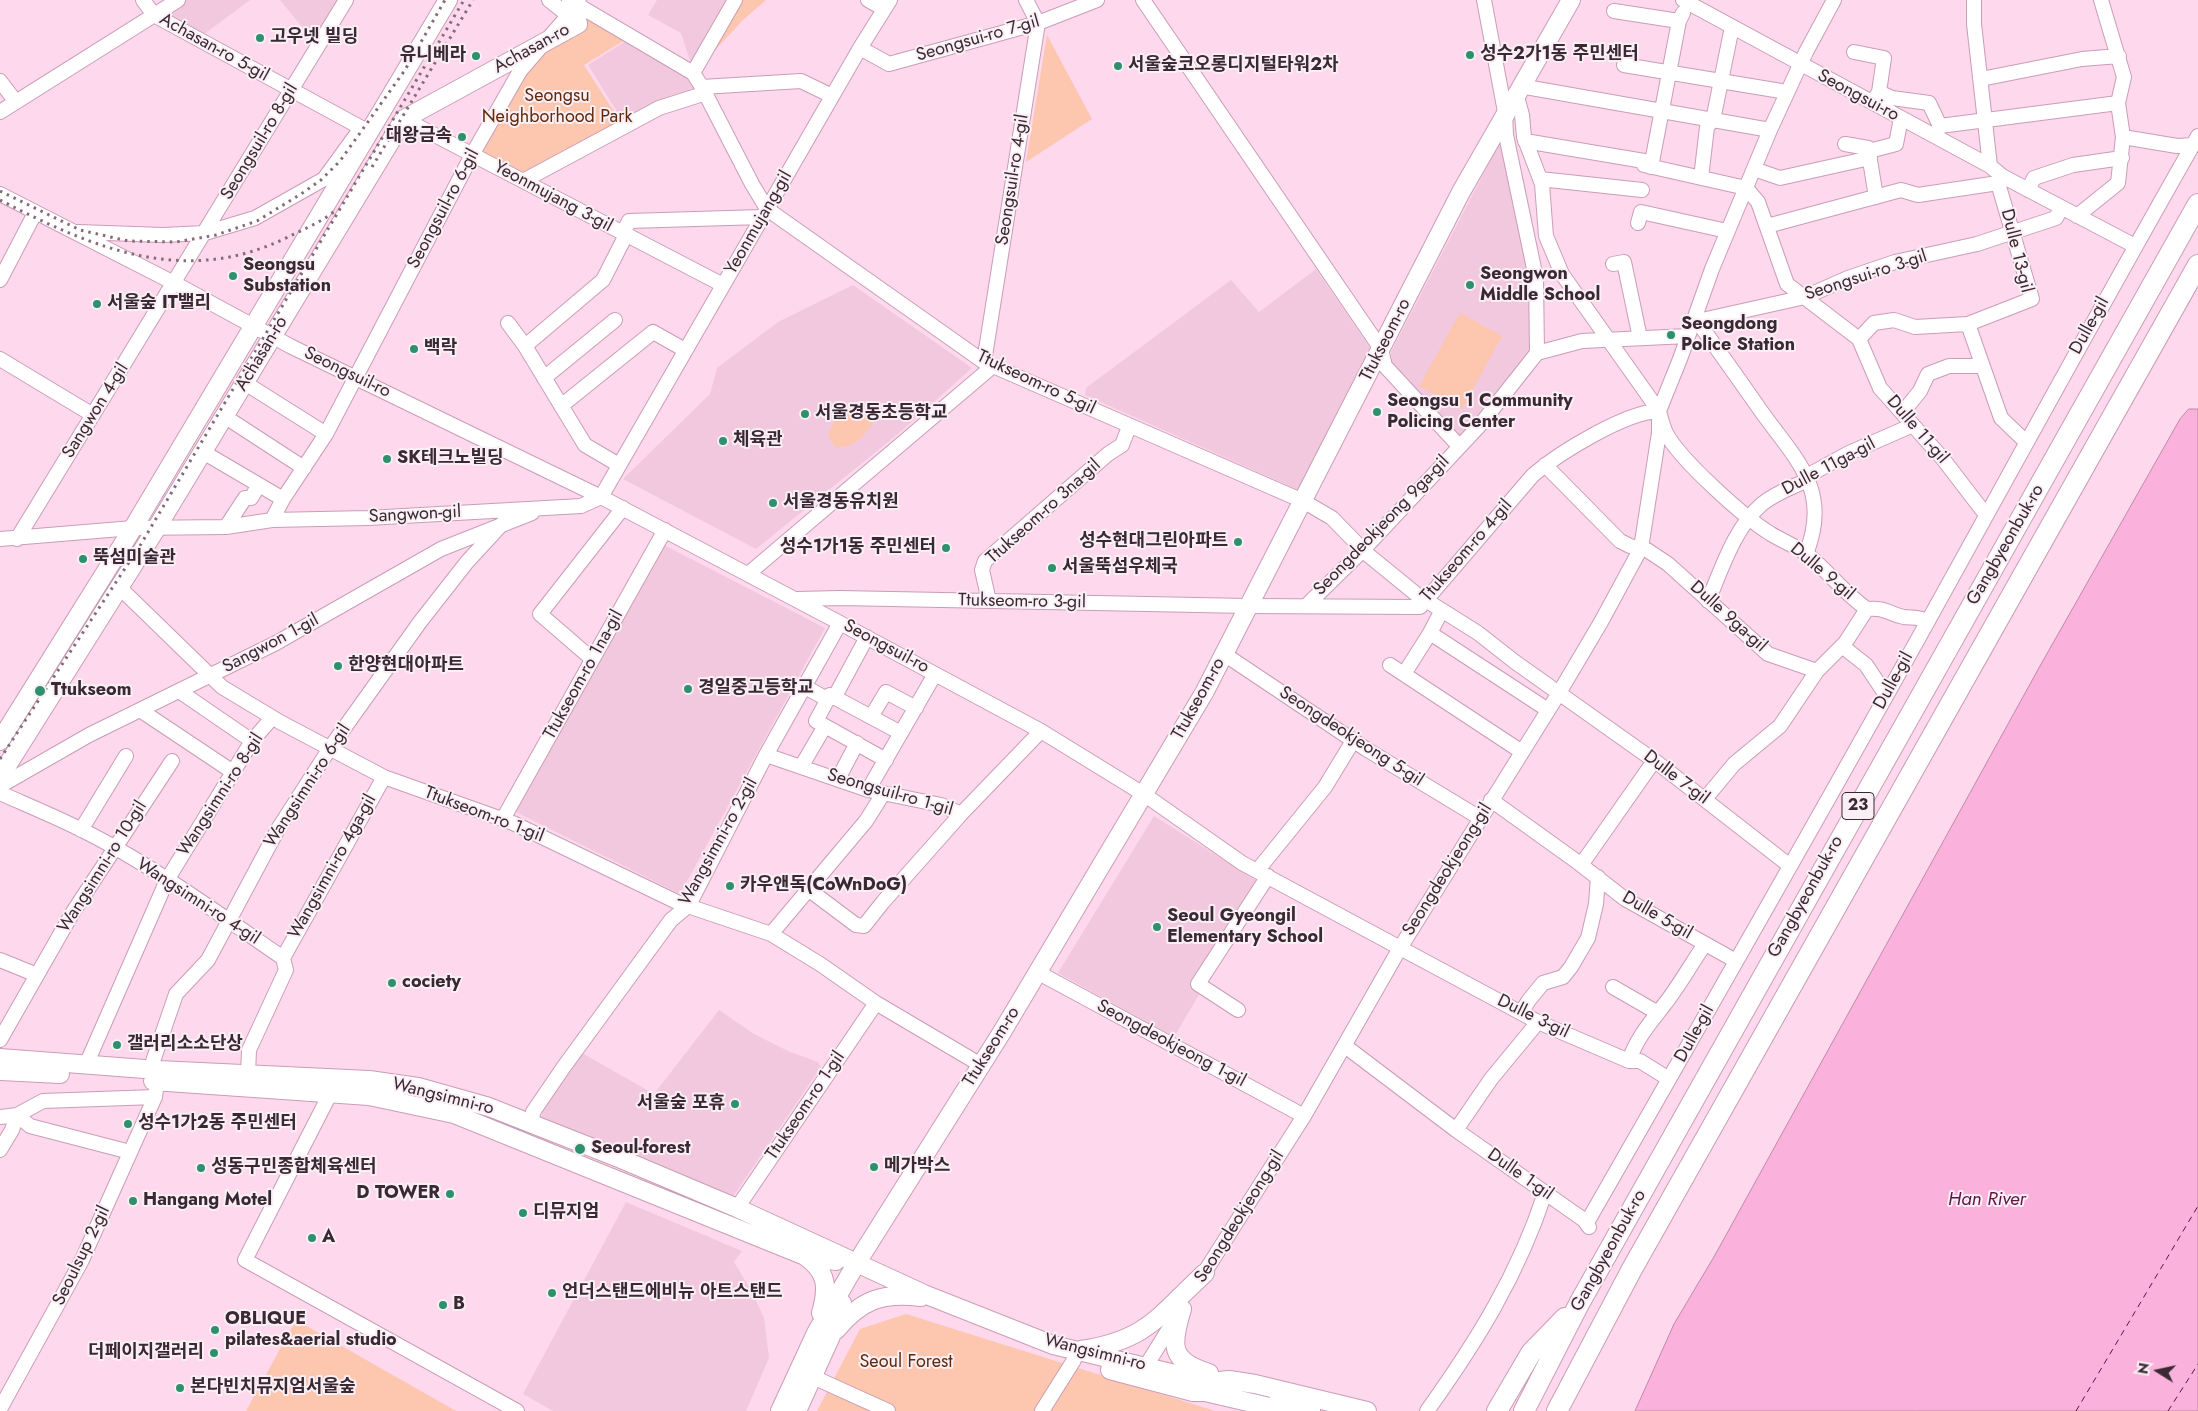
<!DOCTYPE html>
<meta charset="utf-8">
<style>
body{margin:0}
#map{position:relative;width:2198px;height:1411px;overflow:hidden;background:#fed8ed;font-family:Jost,sans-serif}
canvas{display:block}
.north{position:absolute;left:2133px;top:1346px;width:50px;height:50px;-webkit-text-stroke:4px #f9eff4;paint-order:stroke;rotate:280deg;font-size:14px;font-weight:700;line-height:20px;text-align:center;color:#3a2932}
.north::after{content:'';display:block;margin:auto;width:18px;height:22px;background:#3a2932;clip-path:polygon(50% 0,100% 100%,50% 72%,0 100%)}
</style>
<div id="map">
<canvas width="2198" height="1411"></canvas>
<div class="north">N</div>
</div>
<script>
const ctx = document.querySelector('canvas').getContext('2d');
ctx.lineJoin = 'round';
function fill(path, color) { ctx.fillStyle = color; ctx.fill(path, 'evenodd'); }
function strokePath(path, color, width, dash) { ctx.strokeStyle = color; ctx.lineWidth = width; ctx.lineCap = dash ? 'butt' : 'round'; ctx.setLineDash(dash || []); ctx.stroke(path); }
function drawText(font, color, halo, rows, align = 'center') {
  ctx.font = font + ' Jost,"Noto Sans KR",sans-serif'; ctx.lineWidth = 4; ctx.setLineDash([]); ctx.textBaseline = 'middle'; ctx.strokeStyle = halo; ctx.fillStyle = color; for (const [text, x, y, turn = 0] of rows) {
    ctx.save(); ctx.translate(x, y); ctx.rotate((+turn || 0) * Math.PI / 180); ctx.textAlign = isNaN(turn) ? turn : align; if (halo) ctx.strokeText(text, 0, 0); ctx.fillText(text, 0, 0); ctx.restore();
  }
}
fill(new Path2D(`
 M183 0H250L203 35 165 12Z
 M280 0H342L316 44Z
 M657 0H732L692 67 681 33 648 15Z
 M629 39 688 75 701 91 624 123 588 65Z
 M1501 140 1528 249 1531 289 1530 350 1458 439 1392 366 1391 352Z
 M1316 269 1370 348 1298 490 1085 395 1086 388 1231 280 1259 312Z
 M853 285 972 368 898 434 756 549 623 479 710 394 717 368 778 322Z
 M664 545 825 628 680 894 516 812Z
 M1154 816 1257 881 1190 987 1200 993 1174 1037 1058 973Z
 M719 1010 754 1034 788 1051 818 1062 821 1067 732 1198 541 1120 544 1104 582 1053 654 1094Z
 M626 1202 742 1251 734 1262 752 1292 764 1318 769 1358 746 1411H553L523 1394Z`), '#f2c8df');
fill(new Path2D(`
 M741 0H766L743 20 703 63Z
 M577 9 628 38 584 65 622 124 524 176 478 153 523 74Z
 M1047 35 1092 119 1026 162Z
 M1460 313 1502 336 1462 409 1419 386Z
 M850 402C862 403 870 411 873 423 863 437 854 449 835 447L828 435 841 406Z
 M906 1314 1215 1411H817L860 1329Z
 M296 1320 456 1411H246Z`), '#fcc6af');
const water = new Path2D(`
 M2189 409H2198V1411H1635L1674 1324 1715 1255 2040 666 2180 419Z`);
fill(water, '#fab1db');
strokePath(water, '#c088a8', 1);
strokePath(new Path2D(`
 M2076 1411 2198 1206
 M2168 1411 2198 1364`), '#601347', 1, [6, 5]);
const minor = new Path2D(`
 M143 0 154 15 369 132
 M549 0 574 20
 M569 0 693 73 702 87 752 184 767 209 984 362 1303 501 1332 518 1367 554 1416 594 1478 633 1515 662 1659 764 1790 866
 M868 0 884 9
 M1143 0 1381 349 1385 366 1459 446
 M1683 0 1990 166 2002 176 2135 246
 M1974 0V24L1990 166
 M1614 11 1679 21 1683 13
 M860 48 889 64 1038 23 1097 0
 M1854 52 1884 58 1879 92 1874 100
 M1624 65 1787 92
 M693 73 735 0
 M1981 79 2082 59 2119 56
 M0 81 16 102
 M1520 86 1770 130
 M702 87 801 81 832 96
 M1879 92 1892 98 1929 103 1940 126
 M1516 93 1522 115 1524 137 1542 184 1546 236 1562 274 1659 411C1661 418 1663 427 1666 433 1680 460 1745 518 1771 534 1783 541 1797 547 1808 555 1829 572 1845 594 1867 609 1886 607 1888 614 1904 617 1912 618 1920 617 1928 621
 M0 112 178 0
 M404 119 723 285
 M1935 136 1940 126 2118 103
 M2123 137 2177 146 2193 145
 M1525 141 1644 161V165L1746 188 1758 202 1787 284 1859 339 1880 388 1943 459 1986 515
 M1845 144 1868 148 1876 197
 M1869 151 1896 144 1901 118
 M1651 167 1679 21
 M1754 169 1780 178 1870 158
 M1701 178 1707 127 1713 120 1732 27
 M1540 179 1642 190
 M523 181 659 108 706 93
 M1998 183 2032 299 1968 324 2001 418 2026 442
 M2028 190 2034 178 2073 165 2122 158
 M0 194 174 283 290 346 601 497 840 623 1041 731 1145 795 1242 863 1538 1022 1629 1061H1640L1669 1079
 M2077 216 2118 183 2123 137 2118 103 2124 77 2101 0
 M1638 223 1641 212 1727 231
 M1767 226 1901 190 1918 195 1998 183 2002 177
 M78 232 163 235 205 233 255 218 324 179 361 128
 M623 233 629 221 762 217
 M1613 264 1624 262 1640 338
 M0 280 35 213
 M1697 321C1719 351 1740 381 1761 411 1795 459 1832 489 1806 554
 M1693 322 1805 297 1848 278 1895 262 1977 244 2056 218 2061 208
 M508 323 525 346 585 445 619 465
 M1859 339 1874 323 1894 320 1915 327 1968 324
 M525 346 603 280 626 235
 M1537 353 1582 341 1688 336
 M0 359 93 415
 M984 362 1038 23 1026 0
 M544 378 615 320
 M245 383 326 434
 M561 406 653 332 685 350
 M1903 412 1920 391 1928 374 1949 366H1982
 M224 416 304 468
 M203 452 283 499
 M1545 465 1620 541 1630 546 1647 550 1668 564 1768 654 1817 671
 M272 520 283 499 326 434 472 155 520 71 579 3
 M226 527 245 498H251L259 485
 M0 539 133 528 226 527 272 520 368 518 581 506 601 497 860 48 890 0
 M17 539 346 0
 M748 574 993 366
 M119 587 222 687 280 722 384 777 513 823 679 903 771 934 820 964 876 1003 981 1065
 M797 599 840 598 1248 606 1420 607 1533 475C1559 453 1625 412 1659 411
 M989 601 982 570 985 561 1108 454 1122 445 1127 432
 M1708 601C1722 568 1735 527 1762 504 1774 494 1790 488 1803 482L1807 476 1849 453 1913 425
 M1306 606 1363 550 1480 425 1537 353 1536 278 1506 135 1505 112 1484 0
 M1430 633 1548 710
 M1842 646 1866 665 1886 695
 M1224 654 1366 749 1480 818
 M592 659 540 614 623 508
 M1390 665 1522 752
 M1404 674 1430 633 1442 610
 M805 687 827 699
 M179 691 252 741
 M834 698 867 637
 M140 710 233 772
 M871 717 886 692 916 708
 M766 755 868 790 941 805 961 814 1041 731
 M886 760 816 721 830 695 901 733
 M801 767 825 726
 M838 779 857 743
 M0 786 89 735 276 643 441 549 532 513
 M868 790 935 674
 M0 793C27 805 54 816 80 829 149 863 219 914 283 958L286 970 249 1050 248 1074
 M1705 799 1734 764 1780 726 1817 671 1845 643 1867 609
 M1491 800 1576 861 1625 899 1736 961
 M503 819 665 530
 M81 830 126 756
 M1581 865 1654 761
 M1257 871 1325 787 1353 741
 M808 889 856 925 864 926 883 902 961 814
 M771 934 866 821 883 794
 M283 958 384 777
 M0 960 37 975
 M1037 972 1304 1116
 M1613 987 1658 1013
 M1238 1010 1198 984 1268 876
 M1521 1013 1529 1000 1543 983 1563 977 1571 967 1588 938 1596 904 1598 877
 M0 1040 73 912 172 761
 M1345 1046 1456 1130 1584 1220 1589 1227
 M1629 1061C1636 1039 1650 1023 1664 1005 1679 986 1691 964 1705 944
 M86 1065 167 880 252 741 272 718
 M150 1070 176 994 208 960 278 829 330 748 420 622 467 562 502 524
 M331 1086 330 1094 245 1260 517 1411
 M0 1117 17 1115 43 1101 155 1097
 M532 1123 533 1112 563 1068 671 920 689 905 766 755 840 623
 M1456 1130 1491 1079 1538 1022
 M0 1150 12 1130 17 1115 30 1126 130 1152
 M737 1208 876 1003
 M1584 1220 1589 1219C1703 1020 1817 821 1928 621 2018 459 2106 297 2198 136
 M1199 1281 1304 1116 1400 948 1559 693 1601 622 1641 548 1659 433V411L1680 359 1712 269 1770 130 1806 52 1834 0
 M1141 1374 1177 1316
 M813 1377 888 1411
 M0 1409 82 1260 155 1097 157 1082
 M1042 1411 1074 1360
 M1427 1411C1477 1341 1518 1275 1545 1193`);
const major = new Path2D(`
 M0 741 133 528 448 0
 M0 777 156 529 404 119 578 24 573 0
 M0 1058 158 1070 369 1080 418 1087 489 1107 621 1159 737 1208 924 1294 1053 1345 1209 1382 1229 1380 1255 1384 1367 1411
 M0 1071 60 1074
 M153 1081 369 1096 454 1114 805 1256 836 1261
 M805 1256C828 1272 828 1288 821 1313
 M1182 1309C1171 1345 1169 1361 1209 1373
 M836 1330C861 1300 882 1292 921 1297
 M1081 1350C1148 1340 1159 1315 1205 1273
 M1110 1370 1193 1392H1205L1287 1411
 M1277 1403 1311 1411
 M780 1411 816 1333 856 1264 1002 1032 1204 693 1461 192 1571 0
 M797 1411 831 1336 842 1303`);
const highway = new Path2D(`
 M1497 1411 1531 1353 1565 1318
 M1524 1411 1580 1302 2198 204
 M1557 1411 1632 1269 2198 265`);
strokePath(minor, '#ca9db6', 16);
strokePath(major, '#ca9db6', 20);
strokePath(highway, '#ca9db6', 22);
strokePath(minor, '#fff', 14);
strokePath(major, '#fff', 18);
strokePath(highway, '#fff', 20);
strokePath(new Path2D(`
 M372 167 473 0
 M0 191 80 230 128 241 176 242 216 235 257 221 301 194 321 180 340 161 405 70 445 0
 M0 200C93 248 185 288 288 237 304 229 324 221 337 209
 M0 759 141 544 464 0`), '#846b78', 3, [2.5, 5]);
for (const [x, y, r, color] of [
 [260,38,5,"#2d916d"],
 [1470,55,5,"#2d916d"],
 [476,56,5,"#2d916d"],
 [1118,66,5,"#2d916d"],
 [462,137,5,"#2d916d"],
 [233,276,5,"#2d916d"],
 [1470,285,5,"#2d916d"],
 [97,304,5,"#2d916d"],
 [1671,335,5,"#2d916d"],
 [414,349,5,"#2d916d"],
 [1377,412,5,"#2d916d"],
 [805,414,5,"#2d916d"],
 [723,441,5,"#2d916d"],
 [387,459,5,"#2d916d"],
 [773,503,5,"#2d916d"],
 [1238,542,5,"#2d916d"],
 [946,548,5,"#2d916d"],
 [83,559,5,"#2d916d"],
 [1052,568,5,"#2d916d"],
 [338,666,5,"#2d916d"],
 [688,689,5,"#2d916d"],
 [40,691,6,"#2d916d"],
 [730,886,5,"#2d916d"],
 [1157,927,5,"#2d916d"],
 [392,983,5,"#2d916d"],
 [117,1045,5,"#2d916d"],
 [735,1104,5,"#2d916d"],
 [128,1124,5,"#2d916d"],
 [580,1149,6,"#2d916d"],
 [874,1167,5,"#2d916d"],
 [201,1168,5,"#2d916d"],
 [450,1194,5,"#2d916d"],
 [133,1201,5,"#2d916d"],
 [523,1213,5,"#2d916d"],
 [312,1238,5,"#2d916d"],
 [552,1293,5,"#2d916d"],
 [443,1305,5,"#2d916d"],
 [215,1330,5,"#2d916d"],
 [214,1353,5,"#2d916d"],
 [180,1388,5,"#2d916d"]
]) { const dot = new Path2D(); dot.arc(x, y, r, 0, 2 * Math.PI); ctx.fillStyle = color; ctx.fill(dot); strokePath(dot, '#f9eff4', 2); }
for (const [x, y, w] of [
 [1858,806,32]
]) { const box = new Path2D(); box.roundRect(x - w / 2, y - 13.5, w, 27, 4); ctx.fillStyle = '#f9eff4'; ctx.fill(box); strokePath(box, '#3a2932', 1); }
drawText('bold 16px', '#3a2932', null, [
 ["23",1858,806]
]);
drawText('bold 18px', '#3a2932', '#f9eff4', [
 ["고우넷 빌딩",270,38],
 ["성수2가1동 주민센터",1480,55],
 ["유니베라",466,56,"right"],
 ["서울숲코오롱디지털타워2차",1128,66],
 ["대왕금속",452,137,"right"],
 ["Seongsu",243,266],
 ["Substation",243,287],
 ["Seongwon",1480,275],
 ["Middle School",1480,296],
 ["서울숲 IT밸리",107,304],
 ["Seongdong",1681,325],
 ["Police Station",1681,346],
 ["백락",424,349],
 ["Seongsu 1 Community",1387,402],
 ["Policing Center",1387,423],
 ["서울경동초등학교",815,414],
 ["체육관",733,441],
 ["SK테크노빌딩",397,459],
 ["서울경동유치원",783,503],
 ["성수현대그린아파트",1228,542,"right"],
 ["성수1가1동 주민센터",936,548,"right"],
 ["뚝섬미술관",93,559],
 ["서울뚝섬우체국",1062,568],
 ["한양현대아파트",348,666],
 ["경일중고등학교",698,689],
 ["Ttukseom",51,691],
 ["카우앤독(CoWnDoG)",740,886],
 ["Seoul Gyeongil",1167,917],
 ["Elementary School",1167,938],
 ["cociety",402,983],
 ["갤러리소소단상",127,1045],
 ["서울숲 포휴",725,1104,"right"],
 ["성수1가2동 주민센터",138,1124],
 ["Seoul-forest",591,1149],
 ["메가박스",884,1167],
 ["성동구민종합체육센터",211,1168],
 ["D TOWER",440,1194,"right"],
 ["Hangang Motel",143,1201],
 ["디뮤지엄",533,1213],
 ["A",322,1238],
 ["언더스탠드에비뉴 아트스탠드",562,1293],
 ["B",453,1305],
 ["OBLIQUE",225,1320],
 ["pilates&aerial studio",225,1341],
 ["더페이지갤러리",204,1353,"right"],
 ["본다빈치뮤지엄서울숲",190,1388]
], 'left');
drawText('18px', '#3a2932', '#f9eff4', [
 ["Seongsui-ro 7-gil",978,39,-16],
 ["Achasan-ro 5-gil",214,48,29],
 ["Achasan-ro",532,49,-29],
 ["Seongsui-ro",1858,96,28],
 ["Seongsuil-ro 8-gil",260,142,-59],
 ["Seongsuil-ro 4-gil",1013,180,-81],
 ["Yeonmujang 3-gil",553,197,28],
 ["Seongsuil-ro 6-gil",444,209,-62],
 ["Yeonmujang-gil",759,223,-60],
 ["Dulle 13-gil",2016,251,76],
 ["Seongsui-ro 3-gil",1866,276,-18],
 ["Dulle-gil",2090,326,-61],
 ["Ttukseom-ro",1386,340,-63],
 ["Achasan-ro",262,354,-59],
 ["Seongsuil-ro",347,373,26],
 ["Ttukseom-ro 5-gil",1036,383,25],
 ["Sangwon 4-gil",96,411,-58],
 ["Dulle 11-gil",1917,430,49],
 ["Dulle 11ga-gil",1829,467,-28],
 ["Ttukseom-ro 3na-gil",1044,512,-42],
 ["Sangwon-gil",415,515,-3],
 ["Seongdeokjeong 9ga-gil",1382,526,-46],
 ["Gangbyeonbuk-ro",2006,545,-60],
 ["Ttukseom-ro 4-gil",1467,551,-49],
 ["Dulle 9-gil",1822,572,40],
 ["Ttukseom-ro 3-gil",1022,602,1],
 ["Dulle 9ga-gil",1728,617,42],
 ["Sangwon 1-gil",271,644,-28],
 ["Seongsuil-ro",886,647,28],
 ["Ttukseom-ro 1na-gil",584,675,-61],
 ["Dulle-gil",1894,681,-61],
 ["Ttukseom-ro",1199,699,-61],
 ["Seongdeokjeong 5-gil",1351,737,33],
 ["Dulle 7-gil",1676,778,37],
 ["Wangsimni-ro 6-gil",308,786,-57],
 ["Seongsuil-ro 1-gil",890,793,16],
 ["Wangsimni-ro 8-gil",221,795,-57],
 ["Ttukseom-ro 1-gil",484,815,21],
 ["Wangsimni-ro 2-gil",719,842,-61],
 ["Wangsimni-ro 10-gil",103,867,-58],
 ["Wangsimni-ro 4ga-gil",333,867,-61],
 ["Seongdeokjeong-gil",1448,870,-58],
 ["Gangbyeonbuk-ro",1806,897,-61],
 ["Wangsimni-ro 4-gil",198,902,33],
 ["Dulle 5-gil",1657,916,30],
 ["Dulle 3-gil",1533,1017,26],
 ["Dulle-gil",1695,1034,-61],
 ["Seongdeokjeong 1-gil",1171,1044,28],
 ["Ttukseom-ro",992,1047,-58],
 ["Wangsimni-ro",443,1097,14],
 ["Ttukseom-ro 1-gil",806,1106,-56],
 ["Dulle 1-gil",1520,1175,35],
 ["Seongdeokjeong-gil",1240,1217,-58],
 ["Gangbyeonbuk-ro",1609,1251,-61],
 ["Seoulsup 2-gil",82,1256,-64],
 ["Wangsimni-ro",1095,1353,14]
]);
drawText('18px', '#61280a', '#f9eff4', [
 ["Seongsu",557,97],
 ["Neighborhood Park",557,118],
 ["Seoul Forest",906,1363]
]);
drawText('italic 19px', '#601347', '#f9eff4', [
 ["Han River",1987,1200]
]);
</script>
